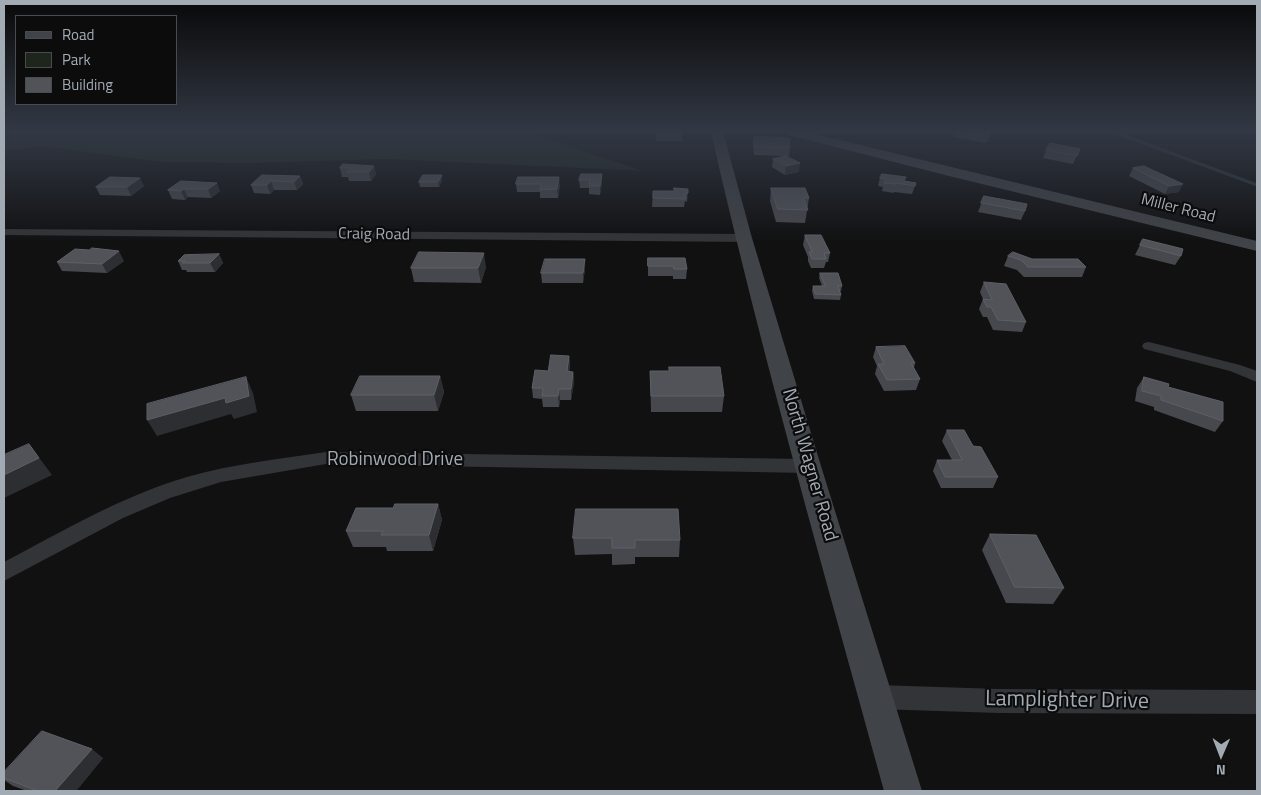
<!DOCTYPE html>
<style>
body{margin:0}
#map{position:relative;width:1261px;height:795px;overflow:hidden;background:#111112;font-family:"Titillium Web",sans-serif}
canvas{display:block}
.frame{position:absolute;inset:0;border:5px solid #a2aab3;pointer-events:none}
.legend{position:absolute;left:15px;top:15px;width:162px;height:90px;box-sizing:border-box;background:#0c0c0d;border:1px solid #484b4f;margin:0;padding:6px 9px;list-style:none;font-size:15px;color:#a2aab3}
.legend li{display:flex;align-items:center;gap:10px;height:25px}
.legend b{width:25px;border:1px solid #484b4f}
.north{position:absolute;left:1196px;top:730px;width:50px;height:50px;-webkit-text-stroke:4px #0c0c0d;paint-order:stroke;rotate:181deg;font-size:14px;font-weight:700;line-height:20px;text-align:center;color:#a2aab3}
.north::after{content:'';display:block;margin:auto;width:18px;height:22px;background:#a2aab3;clip-path:polygon(50% 0,100% 100%,50% 72%,0 100%)}
</style>
<div id="map">
<canvas width="1261" height="795"></canvas>
<div class="frame"></div>
<ul class="legend">
<li><b style="height:6px;background:#404347"></b>Road</li>
<li><b style="height:14px;background:#1d251d"></b>Park</li>
<li><b style="height:14px;background:#515358"></b>Building</li>
</ul>
<div class="north">N</div>
</div>
<script>
const ctx = document.querySelector('canvas').getContext('2d');
ctx.lineJoin = 'round';
function fill(path, color) { ctx.fillStyle = color; ctx.fill(path, 'evenodd'); }
function strokePath(path, color, width, dash) { ctx.strokeStyle = color; ctx.lineWidth = width; ctx.lineCap = dash ? 'butt' : 'round'; ctx.setLineDash(dash || []); ctx.stroke(path); }
function drawText(font, color, halo, rows, align = 'center') {
  ctx.font = font + ' "Titillium Web",sans-serif'; ctx.lineWidth = 4.5; ctx.setLineDash([]); ctx.textBaseline = 'middle'; ctx.strokeStyle = halo; ctx.fillStyle = color; for (const [text, x, y, turn = 0] of rows) {
    ctx.save(); ctx.translate(x, y); ctx.rotate((+turn || 0) * Math.PI / 180); ctx.textAlign = isNaN(turn) ? turn : align; if (halo) ctx.strokeText(text, 0, 0); ctx.fillText(text, 0, 0); ctx.restore();
  }
}
fill(new Path2D(`
 M4 132H528L643 171 388 159 248 163 162 162 42 146 4 151Z`), '#1d251d');
strokePath(new Path2D(`
 M1114 132 1257 185`), '#293438', 3);
fill(new Path2D(`
 M4 229 744 234 750 238 744 242 4 235Z
 M1149 342 1240 365 1257 371V382L1230 371 1144 349 1142 346 1144 343Z
 M326 452 808 459 814 461 817 466 814 471 808 473 326 464 221 482 170 498 123 518 4 581V562C63 531 122 496 187 477 232 464 280 459 326 452Z
 M877 685 999 689 1257 690V714L999 713 877 709 868 706 865 697 868 688Z`), '#323437');
fill(new Path2D(`
 M711 132H723L752 238 821 466 922 791H884C824 572 761 353 711 132Z
 M787 132H807L1257 241V251L945 175 789 135Z`), '#404347');
fill(new Path2D(`
 M655 132H682V141H656Z
 M954 132H991L989 138 986 143 953 137Z
 M754 136 790 148 789 156H787L799 172 785 175 772 167 773 159 785 156 754 155 753 144Z
 M1080 149 1073 164 1043 158 1046 150Z
 M374 166 376 174 371 181H349L348 177H342L340 168Z
 M1144 166 1179 192 1165 194 1129 176 1133 168Z
 M602 174V183L600 195 589 194V188H580L579 180Z
 M442 175V180L439 187H420L419 182Z
 M300 176 303 184 297 190H274L270 194 254 193 251 185Z
 M518 177 560 185 558 198H540V192H517L516 184Z
 M880 178 905 181 916 183 912 194 894 192V193L882 191 883 187 878 186Z
 M181 181 220 191 211 198 188 197 185 200 172 199 168 190Z
 M144 186 131 196 100 195 96 187Z
 M771 188 809 198 805 223 776 222 770 201Z
 M688 189 687 202 685 201 684 207H652L653 191H674Z
 M984 196 1025 211 1021 220 978 212Z
 M805 235 830 253 828 262H826L824 268H811L808 261V257L803 245Z
 M1143 239 1181 256 1175 265 1135 255Z
 M219 254 223 263 215 272H187L186 270H182L178 261Z
 M1008 256 1086 267 1082 277H1024L1017 270 1004 266Z
 M648 258 687 269 686 279H673V276H648Z
 M124 261 107 273 62 271 57 262Z
 M486 267 481 283 414 282 411 268Z
 M585 269 583 283H542L541 273Z
 M820 273 842 286 841 291H840L841 295 840 300 814 299 812 291 813 286H822L819 278Z
 M984 282 1026 322 1022 332 993 330 987 317H983L979 309 983 299 980 292Z
 M876 347 915 363 914 368 920 379 916 390 884 391 875 374 877 366 873 357Z
 M569 356 570 366 569 372H573L574 382 571 400H560L559 407H543L542 399 533 398 532 388 548 371Z
 M650 371 724 396 722 412H651Z
 M440 376 444 392 438 411H356L351 395Z
 M1144 377 1168 387 1223 421 1215 432 1154 410V407L1135 401 1137 388Z
 M947 430 973 446 998 477 993 488H941L933 471 937 460H952L942 441Z
 M438 504 442 520 433 551H387L386 547H353L346 531 393 508Z
 M576 509 680 540 679 557H635V564L612 565V554L575 555 573 538Z
 M990 534 1064 588 1053 604 1006 603 982 550Z
 M103 758 76 791H27L13 786 4 780V772Z`), '#47484d');
fill(new Path2D(`
 M800 163 799 172 785 175 786 166Z
 M374 166 376 174 371 181 369 172Z
 M602 174V183L600 195V186Z
 M442 175V180L439 187 438 182Z
 M300 176 303 184 297 190 294 182Z
 M559 177 560 185 558 198 557 189Z
 M140 178 144 186 131 196 127 187Z
 M271 181 274 190 270 194 267 185Z
 M217 183 220 191 211 198 208 189Z
 M1183 184 1179 192 1165 194 1169 186Z
 M184 189 188 197 185 200 181 191Z
 M119 251 124 261 107 273 102 264Z
 M484 253 486 267 481 283 478 268Z
 M219 254 223 263 215 272 210 263Z
 M585 259V269L583 283V273Z
 M569 356 570 366 567 382V371Z
 M573 372 574 382 571 400V389Z
 M440 376 444 392 438 411 434 395Z
 M246 377 253 393 257 412 234 419 231 414 157 436 147 420 225 398Z
 M559 389 560 400 559 407 558 396Z
 M29 444 52 475 4 498V475Z
 M438 504 442 520 433 551 429 535Z
 M92 749 103 758 76 791H55Z`), '#2d2e31');
const building = new Path2D(`
 M656 132H682V133H656Z
 M968 132H991L989 136Z
 M754 136 789 138 790 148 755 147Z
 M1050 143 1080 149 1077 156 1046 150Z
 M786 156 800 163 786 166 773 159Z
 M343 164 374 166 369 172H347L350 168H340Z
 M1144 166 1183 184 1169 186 1133 168Z
 M581 174H602L600 186H589L590 180H579Z
 M882 174 906 177 904 181 916 183 915 186 896 183V184L884 183 886 179 880 178Z
 M262 175 300 176 294 182 271 181 267 185H251Z
 M423 175H442L438 182H419Z
 M110 177 140 178 127 187H96Z
 M518 177H559L557 189 540 190 541 184H516Z
 M181 181 217 183 208 189H184L181 191 168 190Z
 M674 188 688 189V193H685V199L653 198V191H674Z
 M771 188H805L809 198H803L808 210 778 209Z
 M984 196 1027 204 1025 211 981 203Z
 M805 235H821L830 253H824L826 259H812L809 252H812Z
 M1143 239 1183 249 1181 256 1140 245Z
 M92 248 119 251 102 264 57 262 75 249 89 250Z
 M419 252 484 253 478 268H411Z
 M1013 252 1032 259H1078L1086 267H1028L1021 260 1008 256Z
 M219 254 210 263H182L185 261H178L184 255Z
 M648 258H685L687 269H674L673 266H648Z
 M545 259H585L583 273H541Z
 M820 273H838L842 286H838L841 295 815 294 813 286H825Z
 M984 282 1006 284 1026 322 998 320 991 307H987L983 299 992 300Z
 M905 346 915 363H911L920 379 887 380 878 364H884L876 347Z
 M551 355 569 356 567 371 573 372 571 389H559L558 396H542L543 388H532L535 370 548 371Z
 M669 367H720L724 396H651L650 371H669Z
 M360 376H440L434 395H351Z
 M246 377 249 396 226 403 225 398 147 420V404Z
 M1144 377 1169 384 1168 387 1223 402V421L1161 400V396L1142 391Z
 M947 430H964L973 446 981 447 998 477H945L937 460H962Z
 M29 444 39 458 4 475V455Z
 M395 504H438L429 535H381L383 531H346L356 508H393Z
 M576 509H678L680 540H635V548H612V538H573Z
 M990 534 1036 535 1064 588 1015 587Z
 M42 731 92 749 55 791H38L4 778V772Z`);
fill(building, '#515358');
strokePath(building, '#5d6066', 1);
const sky = ctx.createLinearGradient(0, 0, 0, 243);
sky.addColorStop(0, '#09090a');
sky.addColorStop(0.54, '#323844');
sky.addColorStop(1, '#32384400');
ctx.fillStyle = sky;
ctx.fillRect(0, 0, 1261, 243);
drawText('16px', '#a2aab3', '#0c0c0d', [
 ["Miller Road",1178,209,14],
 ["Craig Road",374,235,1]
]);
drawText('19px', '#a2aab3', '#0c0c0d', [
 ["Robinwood Drive",395,460],
 ["North Wagner Road",809,465,74]
]);
drawText('22px', '#a2aab3', '#0c0c0d', [
 ["Lamplighter Drive",1067,701,1]
]);
</script>
